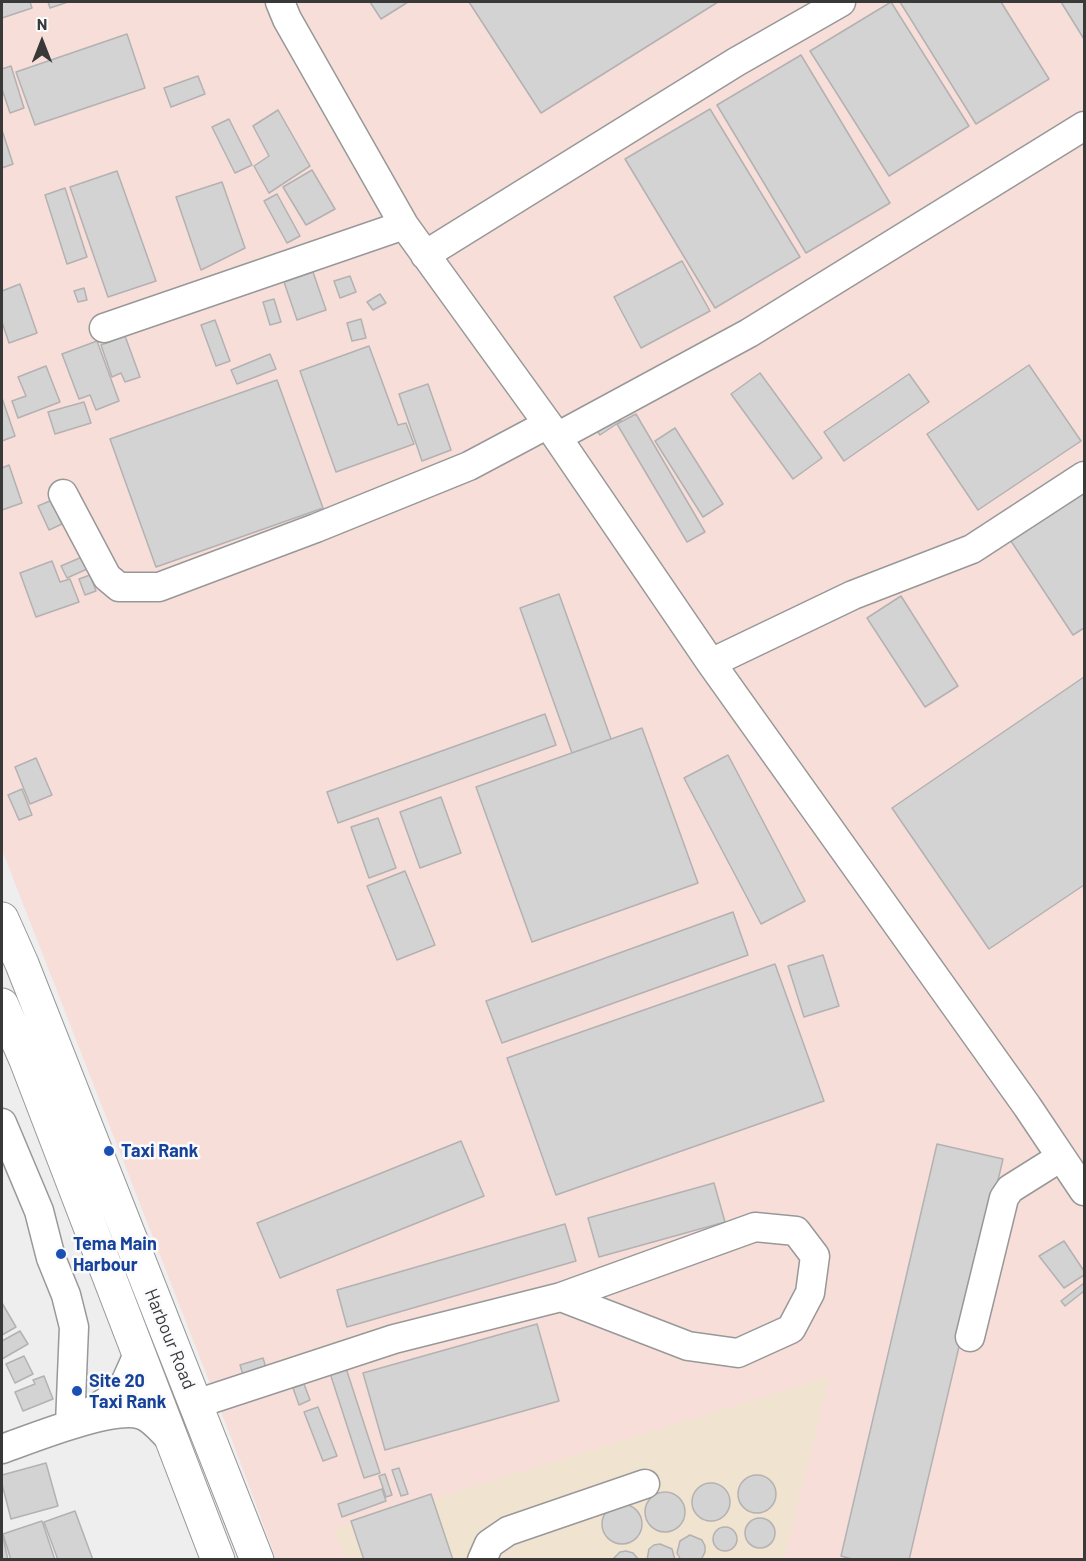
<!DOCTYPE html>
<style>
body{margin:0}
#map{position:relative;width:1086px;height:1561px;overflow:hidden;background:#eeeeef;font-family:Barlow,sans-serif}
canvas{display:block}
.frame{position:absolute;inset:0;border:3px solid #39393a;pointer-events:none}
.north{position:absolute;left:12px;top:12px;width:60px;height:60px;-webkit-text-stroke:4px #fbfbfd;paint-order:stroke;rotate:0deg;font-size:16px;font-weight:700;line-height:24px;text-align:center;color:#39393a}
.north::after{content:'';display:block;margin:auto;width:21px;height:27px;background:#39393a;clip-path:polygon(50% 0,100% 100%,50% 72%,0 100%)}
</style>
<div id="map">
<canvas width="1086" height="1561"></canvas>
<div class="frame"></div>
<div class="north">N</div>
</div>
<script>
const ctx = document.querySelector('canvas').getContext('2d');
ctx.lineJoin = 'round';
function fill(path, color) { ctx.fillStyle = color; ctx.fill(path, 'evenodd'); }
function strokePath(path, color, width, dash) { ctx.strokeStyle = color; ctx.lineWidth = width; ctx.lineCap = dash ? 'butt' : 'round'; ctx.setLineDash(dash || []); ctx.stroke(path); }
function drawText(font, color, halo, rows, align = 'center') {
  ctx.font = font + ' Barlow,sans-serif'; ctx.lineWidth = 5; ctx.setLineDash([]); ctx.textBaseline = 'middle'; ctx.strokeStyle = halo; ctx.fillStyle = color; for (const [text, x, y, turn = 0] of rows) {
    ctx.save(); ctx.translate(x, y); ctx.rotate((+turn || 0) * Math.PI / 180); ctx.textAlign = isNaN(turn) ? turn : align; if (halo) ctx.strokeText(text, 0, 0); ctx.fillText(text, 0, 0); ctx.restore();
  }
}
fill(new Path2D(`
 M2 2H1084V1559H276L232 1440 2 850Z`), '#f8ded8');
fill(new Path2D(`
 M830 1376 783 1559H346L334 1530Z`), '#f0e3cf');
const building = new Path2D(`
 M2 2H30L32 8 2 18Z
 M48 2H68L50 8Z
 M370 2H408L381 19Z
 M469 2H718L541 113Z
 M891 2 969 126 889 176 810 51Z
 M900 2H1001L1049 79 976 124Z
 M1061 2H1084V39Z
 M127 34 145 88 35 125 16 72Z
 M801 55 890 203 806 253 717 105Z
 M11 66 24 108 10 113 2 89V69Z
 M198 76 205 94 171 107 164 88Z
 M710 109 800 257 715 308 625 159Z
 M278 110 310 166 269 193 254 166 269 156 253 126Z
 M229 119 252 165 235 173 212 127Z
 M2 130 13 164 2 168Z
 M312 170 335 209 306 225 283 187Z
 M117 171 156 281 108 297 70 187Z
 M222 182 245 248 201 270 176 197Z
 M65 188 87 257 67 264 45 195Z
 M277 194 300 236 287 243 264 201Z
 M682 261 710 311 641 348 614 297Z
 M313 272 326 310 297 320 284 282Z
 M350 276 356 292 340 298 334 281Z
 M20 284 37 333 9 343 2 322V291Z
 M84 288 87 300 78 302 74 291Z
 M380 294 386 303 373 310 367 302Z
 M274 299 281 322 270 325 263 302Z
 M361 319 366 338 352 341 347 323Z
 M215 320 230 361 216 366 201 325Z
 M125 336 140 377 125 382 121 373 112 377 101 345Z
 M97 341 119 401 96 410 90 395 79 399 62 354Z
 M369 346 398 425 406 423 414 444 336 472 300 371Z
 M270 354 276 369 237 384 231 370Z
 M1029 365 1081 441 978 510 927 434Z
 M46 366 60 402 18 418 12 401 26 396 18 377Z
 M760 373 822 458 793 479 731 394Z
 M909 374 929 402 844 461 824 432Z
 M277 380 323 508 156 567 110 439Z
 M428 384 451 450 422 461 399 394Z
 M2 398 15 436 2 441Z
 M84 402 91 423 55 434 48 412Z
 M613 409 621 421 600 435 592 423Z
 M636 414 705 532 687 542 617 424Z
 M675 428 723 504 703 517 655 441Z
 M9 465 22 503 2 510V468Z
 M1084 485V628L1073 635 1007 535Z
 M52 500 62 524 49 530 38 506Z
 M82 557 87 569 67 578 61 566Z
 M52 561 60 582 70 579 79 602 36 617 20 573Z
 M90 575 96 591 85 595 79 579Z
 M559 594 611 739 572 753 520 608Z
 M901 596 958 686 925 707 867 618Z
 M1084 677V885L989 949 892 808Z
 M545 714 556 745 338 823 327 792Z
 M642 728 698 883 532 942 476 787Z
 M728 755 805 901 761 924 684 778Z
 M36 758 52 795 30 804 15 767Z
 M22 789 32 815 19 820 8 795Z
 M441 797 461 853 420 868 400 812Z
 M378 818 396 868 369 878 351 827Z
 M405 871 435 945 397 960 367 886Z
 M733 912 748 955 502 1043 486 1001Z
 M823 955 839 1006 804 1017 788 966Z
 M775 964 824 1101 556 1195 507 1058Z
 M461 1141 484 1196 280 1278 257 1223Z
 M937 1144 1003 1159 909 1560H855L841 1556Z
 M714 1183 725 1222 599 1257 588 1218Z
 M565 1224 576 1261 347 1327 337 1290Z
 M1064 1241 1084 1271V1275L1064 1288 1039 1256Z
 M1084 1283V1291L1065 1306 1061 1301Z
 M2 1303 16 1327 2 1335Z
 M537 1324 559 1401 385 1450 363 1373Z
 M20 1331 28 1344 2 1359V1341Z
 M24 1356 33 1374 15 1383 6 1364Z
 M263 1358 269 1378 246 1385 240 1365Z
 M344 1362 380 1473 364 1478 328 1367Z
 M44 1376 53 1399 23 1411 15 1392 35 1384 33 1380Z
 M304 1384 310 1400 299 1405 293 1388Z
 M318 1407 337 1456 323 1461 304 1412Z
 M46 1463 58 1506 11 1519 2 1484V1475Z
 M399 1468 408 1494 401 1496 392 1470Z
 M385 1474 392 1495 386 1497 379 1476Z
 M738 1494a19 19 0 1 1 38 0a19 19 0 1 1-38 0Z
 M692 1502a19 19 0 1 1 38 0a19 19 0 1 1-38 0Z
 M382 1489 386 1501 342 1517 338 1504Z
 M645 1512a20 20 0 1 1 40 0a20 20 0 1 1-40 0Z
 M431 1494 453 1560H364L351 1521Z
 M602 1524a20 20 0 1 1 40 0a20 20 0 1 1-40 0Z
 M75 1511 93 1560H58L44 1522Z
 M745 1533a15 15 0 1 1 30 0a15 15 0 1 1-30 0Z
 M42 1521 55 1560H11L3 1534Z
 M713 1539a12 12 0 1 1 24 0a12 12 0 1 1-24 0Z
 M690 1535 702 1540 705 1546V1552L701 1560H681L677 1553 680 1541Z
 M2 1537H3L8 1560H2Z
 M660 1544 672 1549 675 1560H647L649 1549 654 1545Z
 M626 1551 633 1553 639 1560H612L620 1552Z`);
fill(building, '#d4d3d3');
strokePath(building, '#b3b1b2', 1.5);
const minor = new Path2D(`
 M280 2 287 19 404 225 548 424 711 663 1027 1106 1084 1191
 M425 255 736 62 841 2
 M104 328 404 225
 M557 437 749 333 1084 126
 M63 494 107 577 119 587H159L316 528 469 466 548 424
 M711 663 853 595 972 549 1084 476
 M2 1123 39 1211 51 1258 66 1295 74 1327 70 1424
 M970 1337 1004 1198 1010 1189 1061 1157
 M196 1404 394 1339 561 1297 755 1227 796 1231 815 1256 810 1293 791 1329 738 1353 688 1346 561 1297
 M87 1414 121 1392 139 1352
 M2 1449C31 1439 113 1405 142 1415 153 1419 165 1434 173 1442
 M482 1560 489 1544 508 1531 645 1484`);
const highway = new Path2D(`
 M2 919 22 964 257 1560
 M2 1005 26 1060 218 1560`);
strokePath(minor, '#989899', 31);
strokePath(highway, '#989899', 35);
strokePath(minor, '#fff', 28);
strokePath(highway, '#fff', 33);
for (const [x, y, r, color] of [
 [109,1151,6,"#1a4fb4"],
 [61,1254,6,"#1a4fb4"],
 [77,1391,6,"#1a4fb4"]
]) { const dot = new Path2D(); dot.arc(x, y, r, 0, 2 * Math.PI); ctx.fillStyle = color; ctx.fill(dot); strokePath(dot, '#fbfbfd', 2); }
drawText('bold 18px', '#164399', '#fbfbfd', [
 ["Taxi Rank",121,1151],
 ["Tema Main",73,1244],
 ["Harbour",73,1265],
 ["Site 20",89,1381],
 ["Taxi Rank",89,1402]
], 'left');
drawText('18px', '#39393a', '#fbfbfd', [
 ["Harbour Road",170,1339,68]
]);
</script>
